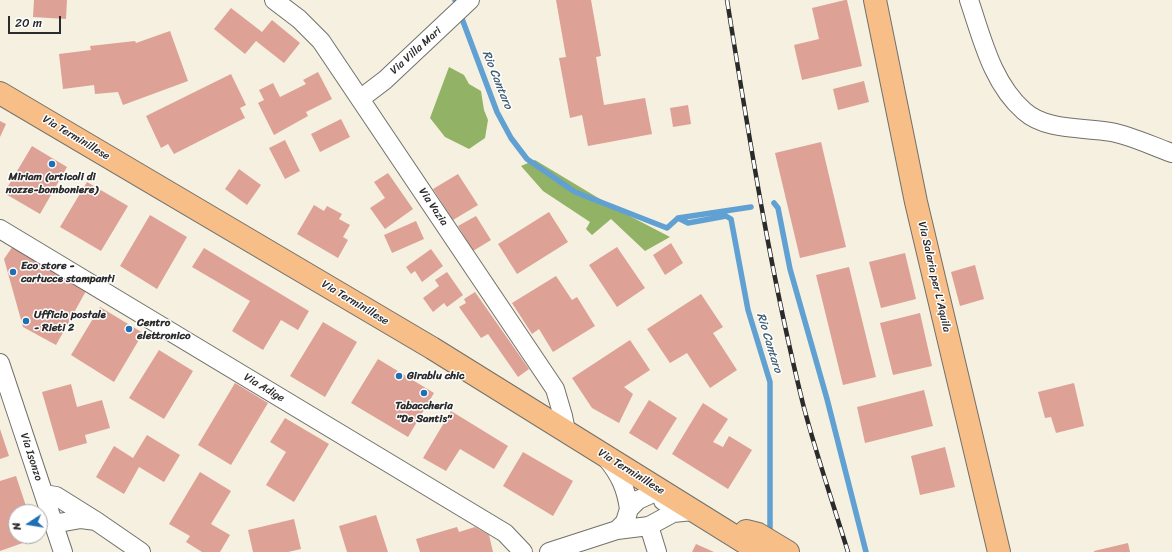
<!DOCTYPE html>
<style>
body{margin:0}
#map{position:relative;width:1172px;height:552px;overflow:hidden;background:#f5f0df;font-family:Sriracha,sans-serif}
canvas{display:block}
.north{position:absolute;left:8px;top:504px;width:40px;height:40px;box-sizing:border-box;background:#fff;border:1px solid #aaa;border-radius:50%;rotate:258deg;font-size:11px;font-weight:700;line-height:16px;text-align:center;color:#2b2b2b}
.north::after{content:'';display:block;margin:auto;width:14px;height:18px;background:#1f6fb2;clip-path:polygon(50% 0,100% 100%,50% 72%,0 100%)}
.scale{position:absolute;left:8px;top:16px;width:53px;height:18px;box-sizing:border-box;border:2px solid #2b2b2b;border-top:0;padding-left:5px;font-size:12px;line-height:14px;white-space:nowrap;color:#2b2b2b;-webkit-text-stroke:3px #fff;paint-order:stroke}
</style>
<div id="map">
<canvas width="1172" height="552"></canvas>
<div class="north">N</div>
<div class="scale">20 m</div>
</div>
<script>
const ctx = document.querySelector('canvas').getContext('2d');
ctx.lineJoin = 'round';
function fill(path, color) { ctx.fillStyle = color; ctx.fill(path, 'evenodd'); }
function strokePath(path, color, width, dash) { ctx.strokeStyle = color; ctx.lineWidth = width; ctx.lineCap = dash ? 'butt' : 'round'; ctx.setLineDash(dash || []); ctx.stroke(path); }
function drawText(font, color, halo, rows, align = 'center') {
  ctx.font = font + ' Sriracha,sans-serif'; ctx.lineWidth = 3; ctx.setLineDash([]); ctx.textBaseline = 'middle'; ctx.strokeStyle = halo; ctx.fillStyle = color; for (const [text, x, y, turn = 0] of rows) {
    ctx.save(); ctx.translate(x, y); ctx.rotate((+turn || 0) * Math.PI / 180); ctx.textAlign = isNaN(turn) ? turn : align; if (halo) ctx.strokeText(text, 0, 0); ctx.fillText(text, 0, 0); ctx.restore();
  }
}
fill(new Path2D(`
 M449 67 464 75 469 84 481 91 484 110 488 120 485 138 469 149 445 137 430 118Z
 M535 160 620 211 670 237 645 251 611 219 592 235 586 229 590 222 543 191 521 166Z`), '#92b265');
strokePath(new Path2D(`
 M455 0 497 112 511 138 527 159 575 192 667 228 678 218 688 223 726 216 731 219 748 310 770 382V529L772 535
 M774 203 778 208 790 269 827 399 866 552
 M678 218 751 207`), '#60a0d3', 5.5);
fill(new Path2D(`
 M34 0H67L66 19 33 17Z
 M556 0H591L601 56 596 57 604 105 645 98 652 134 588 146 582 115 570 118 559 58 566 57Z
 M845 0H847L862 66 802 80 794 45 819 39 812 8Z
 M231 8 262 32 272 20 300 43 284 63 256 41 245 54 214 29Z
 M170 31 188 81 123 105 118 92 95 94 94 85 63 89 59 54 91 50 90 46 135 41 136 43Z
 M318 72 332 99 306 112 308 116 274 135 258 103 264 100 259 90 273 83 280 97 306 84 303 80Z
 M231 74 246 105 240 108 245 118 174 154 168 144 161 148 146 116Z
 M864 81 869 102 838 110 833 89Z
 M688 105 691 124 673 127 670 108Z
 M341 119 350 137 320 152 311 134Z
 M0 121 6 124 0 137Z
 M285 140 300 171 285 179 269 148Z
 M821 142 846 247 800 258 775 153Z
 M32 146 67 167 40 214 4 193Z
 M239 169 261 185 247 205 225 189Z
 M388 173 413 209 385 229 370 208 385 198 374 182Z
 M458 174 478 205 453 220 433 189Z
 M87 182 128 206 101 251 60 227Z
 M314 205 324 211 327 206 342 214 339 219 350 225 343 237 348 240 338 258 297 234Z
 M549 212 568 242 517 274 498 244Z
 M150 215 187 237 157 289 120 266Z
 M476 216 491 240 473 251 458 226Z
 M416 221 424 239 392 253 384 235Z
 M671 243 683 263 665 275 653 255Z
 M13 246 86 291 56 345 23 327 4 259Z
 M617 247 645 288 617 307 589 265Z
 M204 248 309 311 298 330 281 320 263 350 232 331 250 301 192 267Z
 M431 249 443 266 422 282 415 271 411 274 406 267Z
 M905 253 916 299 881 308 869 262Z
 M975 265 984 299 960 306 951 272Z
 M849 267 876 377 843 385 816 275Z
 M447 272 463 295 447 307 444 303 433 312 423 298 439 286 435 280Z
 M556 276 572 300 577 297 595 326 553 352 539 329 532 334 512 303Z
 M475 292 529 369 518 377 488 334 481 338 459 307 466 303 464 299Z
 M701 294 723 327 713 333 737 370 710 388 687 353 670 363 647 329Z
 M100 307 143 333 114 382 71 355Z
 M920 313 932 366 893 375 880 323Z
 M323 322 357 342 325 397 290 376Z
 M630 340 650 370 624 387 633 394 619 423 592 408 572 378Z
 M159 350 193 371 164 419 129 398Z
 M378 359 434 393 408 437 351 403Z
 M235 383 268 403 231 465 198 445Z
 M1074 383 1084 426 1056 433 1051 417 1045 418 1038 392Z
 M71 384 77 407 102 400 110 428 85 435 87 443 59 451 42 392Z
 M924 390 933 426 865 443 857 407Z
 M649 400 677 418 657 450 629 433Z
 M703 403 728 419 713 442 723 447 729 436 752 450 728 489 672 454Z
 M451 411 508 446 494 469 460 449 446 471 423 458Z
 M285 418 329 444 294 502 266 485 286 452 270 442Z
 M0 429 9 456 0 459Z
 M147 435 180 455 164 482 139 467 124 494 96 477 114 446 133 458Z
 M945 447 955 487 920 495 911 456Z
 M523 452 573 481 553 516 503 486Z
 M200 472 231 491 211 524 230 535 220 552H202L186 542 190 536 169 524Z
 M16 476 28 512H16V536H36L37 538 0 551V481Z
 M376 515 388 552H347L339 526Z
 M294 519 301 549 288 552H253L248 530Z
 M457 527 459 532 475 527 489 535 493 552H420L416 539Z
 M1128 543 1130 552H1094V551Z
 M696 544 714 552H692Z`), '#dea195');
const minor = new Path2D(`
 M274 0 299 19 321 41 555 389 563 416 566 431
 M969 0C982 38 992 83 1024 111 1046 131 1084 127 1111 132 1132 136 1152 146 1172 153
 M360 99 385 80 470 0
 M0 229 505 533 523 552
 M0 363 63 552
 M607 459C620 475 626 488 629 509
 M44 494 56 496 96 521 81 519 53 524
 M96 521 141 552
 M649 526 657 552
 M617 530 625 522 629 509 638 500 660 490 663 501
 M549 552 617 530 649 526 673 513 693 511`);
const major = new Path2D(`
 M875 0 916 202 999 552
 M0 93 432 348 760 552
 M746 531 758 534 788 552`);
strokePath(minor, '#72706a', 20);
strokePath(major, '#72706a', 24);
strokePath(minor, '#fff', 18);
strokePath(major, '#f7be87', 22);
const rail = new Path2D(`
 M727 0C749 136 770 271 803 404 816 454 833 503 848 552`);
strokePath(rail, '#2b2b2b', 4.5);
strokePath(rail, '#fff', 3, [9]);
for (const [x, y, r, color] of [
 [52,164,4,"#1f6fb2"],
 [13,272,4,"#1f6fb2"],
 [26,321,4,"#1f6fb2"],
 [129,329,4,"#1f6fb2"],
 [399,376,4,"#1f6fb2"],
 [424,393,4,"#1f6fb2"]
]) { const dot = new Path2D(); dot.arc(x, y, r, 0, 2 * Math.PI); ctx.fillStyle = color; ctx.fill(dot); strokePath(dot, '#fff', 1.5); }
drawText('11px', '#2b2b2b', '#fff', [
 ["Via Villa Mari",416,51,-42],
 ["Via Terminillese",76,138,31],
 ["Via Vazia",433,207,56],
 ["Via Salaria per L'Aquila",934,277,77],
 ["Via Terminillese",355,303,31],
 ["Via Adige",264,388,31],
 ["Via Isonzo",31,457,72],
 ["Via Terminillese",631,472,32]
]);
drawText('bold 11px', '#2b2b2b', '#fff', [
 ["Miriam (articoli di",52,177,"center"],
 ["nozze-bomboniere)",52,190,"center"],
 ["Eco store -",21,266],
 ["cartucce stampanti",21,279],
 ["Ufficio postale",34,315],
 ["- Rieti 2",34,328],
 ["Centro",137,323],
 ["elettronico",137,336],
 ["Girablu chic",407,376],
 ["Tabaccheria",424,406,"center"],
 ["\"De Santis\"",424,419,"center"]
], 'left');
drawText('italic 12px', '#436077', '#fff', [
 ["Rio Cantaro",497,80,68],
 ["Rio Cantaro",769,343,73]
]);
</script>
